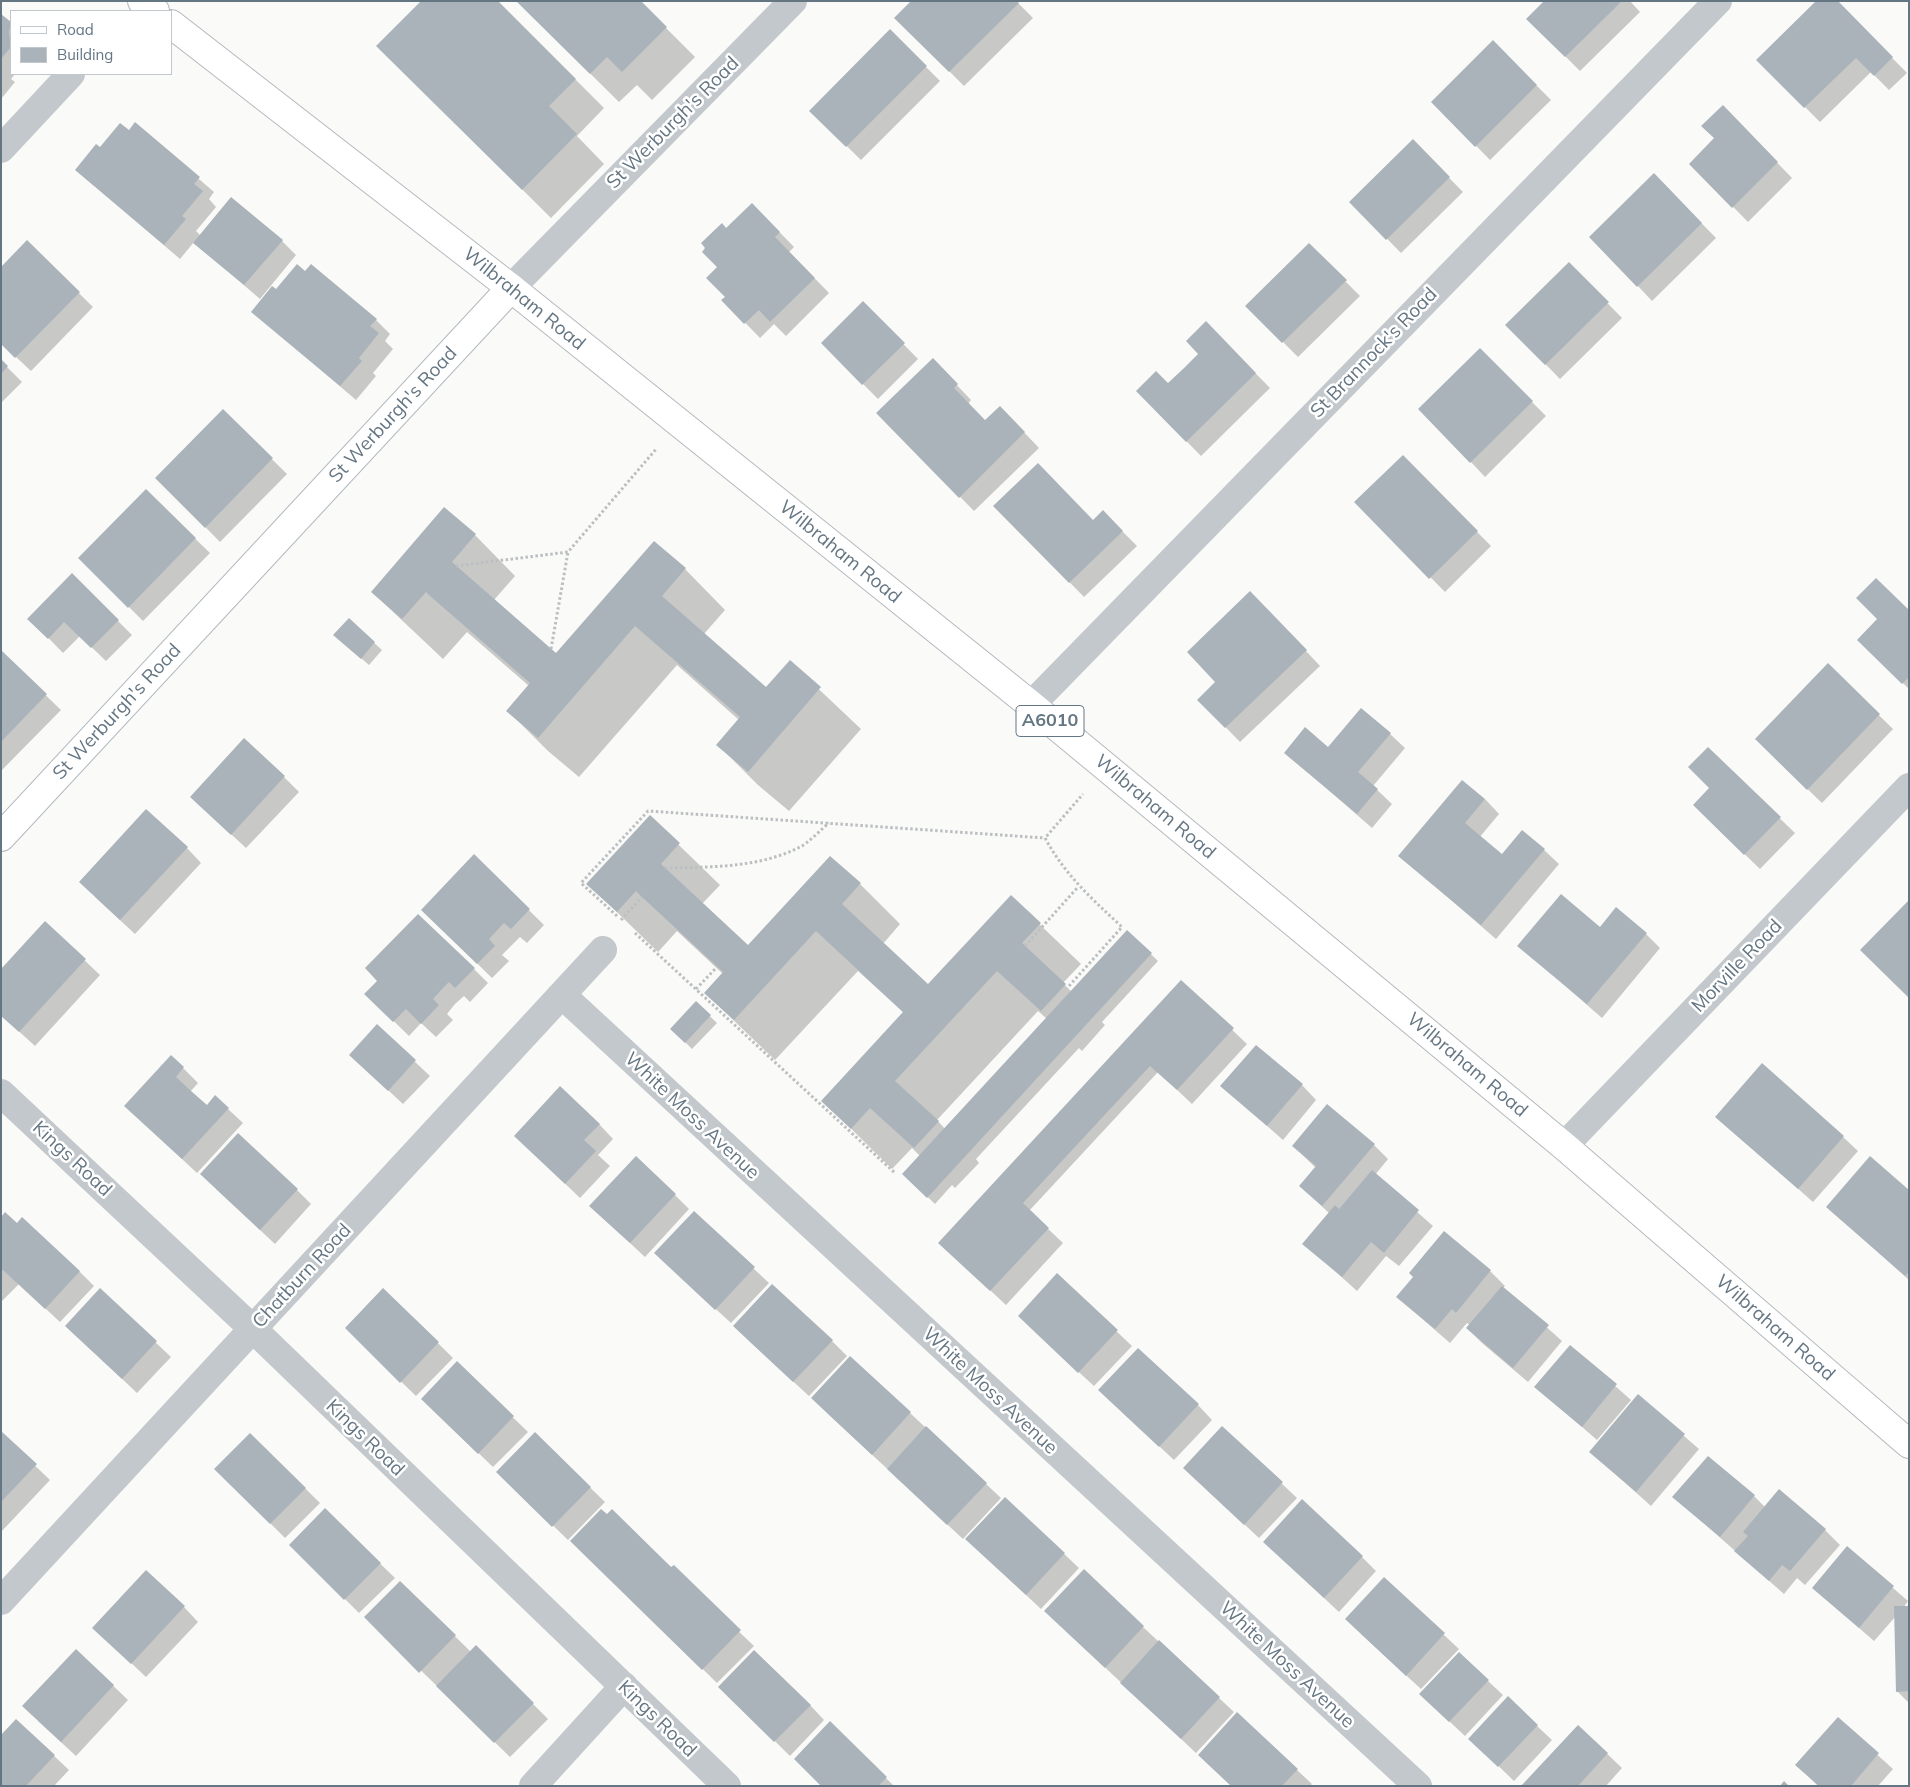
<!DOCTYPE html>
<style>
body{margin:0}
#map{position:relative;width:1910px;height:1787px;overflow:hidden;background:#fafaf8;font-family:Mulish,sans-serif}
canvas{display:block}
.frame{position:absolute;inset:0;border:2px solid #657683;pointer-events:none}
.legend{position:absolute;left:10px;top:10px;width:162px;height:65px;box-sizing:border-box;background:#fff;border:1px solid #c1c8cd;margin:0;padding:6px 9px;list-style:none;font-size:15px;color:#657683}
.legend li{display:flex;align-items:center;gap:10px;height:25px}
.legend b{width:25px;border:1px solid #c1c8cd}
</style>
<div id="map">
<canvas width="1910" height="1787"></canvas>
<div class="frame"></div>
<ul class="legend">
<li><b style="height:6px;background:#fff"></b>Road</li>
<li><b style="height:14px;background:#aab3b9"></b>Building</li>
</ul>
</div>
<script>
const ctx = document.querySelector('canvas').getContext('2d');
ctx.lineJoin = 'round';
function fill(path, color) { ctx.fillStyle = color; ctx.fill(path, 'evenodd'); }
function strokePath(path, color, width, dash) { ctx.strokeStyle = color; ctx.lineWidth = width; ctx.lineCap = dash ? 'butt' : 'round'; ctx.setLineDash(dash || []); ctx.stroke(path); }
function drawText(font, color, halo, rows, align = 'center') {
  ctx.font = font + ' Mulish,sans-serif'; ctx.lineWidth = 5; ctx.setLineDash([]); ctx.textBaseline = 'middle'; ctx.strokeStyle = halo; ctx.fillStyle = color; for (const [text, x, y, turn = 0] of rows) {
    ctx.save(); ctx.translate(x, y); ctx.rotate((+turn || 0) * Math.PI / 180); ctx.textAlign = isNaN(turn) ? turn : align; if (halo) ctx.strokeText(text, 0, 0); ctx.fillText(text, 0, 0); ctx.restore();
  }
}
fill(new Path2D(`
 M497 1 604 108 577 136 604 164 551 218 378 46Z
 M517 1H639L695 57 652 100 637 85 619 102Z
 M1016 1 1033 18 964 86 896 18Z
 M1545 1H1630L1640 12 1580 71 1528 19Z
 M1836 1 1907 73 1889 90 1871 72 1820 122 1758 60Z
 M1 16 11 24V74H15L11 79 15 82 1 99Z
 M890 31 940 81 861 160 811 111Z
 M1493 42 1551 100 1490 160 1433 102Z
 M1723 107 1792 178 1748 222 1691 164 1716 138Z
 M135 124 214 192 209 199 216 207 196 231 201 236 282 241 296 255 260 299 194 242 180 259 76 170 100 149 129 132Z
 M1413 141 1463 192 1401 253 1351 202Z
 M1668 189 1716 238 1652 301 1638 286Z
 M752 204 794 247 789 252 829 293 786 336 774 324 760 338 723 300 726 297 719 267 707 248Z
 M27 242 93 307 31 371 1 343Z
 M1309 245 1360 296 1298 357 1247 306Z
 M1569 264 1622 318 1560 379 1507 325Z
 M276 291 376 320 390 334 385 341 393 349 373 373 376 376 356 400 253 312Z
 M863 303 918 359 878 399 822 343Z
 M1206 323 1270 388 1201 456 1137 391 1168 385 1199 354Z
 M1480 350 1546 416 1485 477 1471 462Z
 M933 360 971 400 968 404 985 422 1000 407 1039 448 974 511 878 413Z
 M1 361 22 382 1 403Z
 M223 411 287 474 220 542 157 478Z
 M1403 457 1491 546 1445 592 1356 502Z
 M146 491 210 553 143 621 80 558Z
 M995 506 1093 521 1103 512 1137 546 1084 597Z
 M444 509 475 535 515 576 494 600 557 655 654 543 685 569 725 610 704 634 766 689 790 662 861 729 789 811 758 785 718 745 739 720 677 665 579 777 548 751 508 711 529 686 467 632 443 659 372 592Z
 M72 575 132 635 106 661 80 636 63 653 29 618Z
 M1265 607 1320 666 1240 742 1199 700 1217 682Z
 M1909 611V689L1873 654Z
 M349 620 382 650 369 665 342 642Z
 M1 652 61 710 1 771Z
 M1828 665 1893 729 1822 803 1771 754Z
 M1390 734 1405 748 1373 786 1392 804 1372 828 1286 753 1329 749Z
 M1708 749 1795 833 1760 869 1694 805 1711 788Z
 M284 777 299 792 246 848 206 811Z
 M1485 799 1499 814 1479 838 1502 856 1544 850 1559 864 1496 939 1400 856Z
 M650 817 720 885 702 904 748 946 860 884 900 924 883 944 928 986 1011 897 1081 964 1063 983 1072 992 1127 931 1158 961 1102 1022 1105 1025 1082 1051 1079 1048 976 1159 979 1163 955 1188 952 1185 935 1204 904 1174 920 1156 912 1148 892 1169 823 1101 904 1013 858 971 775 1060 705 993 723 974 677 931 658 952 588 884ZM1038 1011 1047 1019 945 1129 937 1120Z
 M187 848 201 863 135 934 95 897Z
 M474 856 544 925 527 943 520 937 502 955 509 961 492 978 437 924Z
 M45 923 100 975 35 1046 1 1015Z
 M1600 929 1646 934 1660 948 1602 1018 1519 946Z
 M474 969 488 983 470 1002 464 996 455 1004 447 1014 453 1020 436 1037 421 1023 409 1036 366 994Z
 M1182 982 1247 1044 1192 1104 1158 1072 1029 1211 1063 1243 1006 1305 947 1250Z
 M696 1003 717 1023 692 1049 672 1029Z
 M377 1026 430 1076 403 1104 350 1055Z
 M171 1056 198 1083 190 1092 207 1107 228 1109 243 1123 197 1173 140 1120Z
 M1302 1085 1316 1100 1283 1140 1222 1086Z
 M1717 1117 1843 1137 1858 1151 1813 1202Z
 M599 1124 613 1139 598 1155 610 1166 580 1198 530 1150Z
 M1374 1145 1388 1159 1375 1175 1433 1226 1399 1266 1386 1256 1357 1291 1304 1243 1329 1213 1300 1186 1316 1168 1293 1146Z
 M216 1189 297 1190 311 1204 275 1244Z
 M1909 1191V1280L1828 1207Z
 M675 1195 689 1209 645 1257 605 1220Z
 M694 1213 769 1283 731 1323 671 1268Z
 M1 1219 17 1225 79 1271 94 1286 60 1322 19 1284 1 1302Z
 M1444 1232 1490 1271 1505 1286 1503 1288 1562 1341 1528 1382 1482 1343 1467 1328 1470 1325 1467 1323 1450 1343 1397 1297 1415 1277Z
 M1057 1275 1132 1346 1094 1386 1034 1331Z
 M383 1289 453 1358 416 1396 346 1328Z
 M100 1290 171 1357 137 1393 81 1340Z
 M749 1341H832L847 1356 809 1396Z
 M1570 1346 1631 1400 1597 1440 1536 1387Z
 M457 1363 528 1432 493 1467 437 1413Z
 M1638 1396 1699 1449 1651 1506 1591 1452Z
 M1115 1405H1198L1212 1420 1174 1460Z
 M827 1413H910L1001 1498 963 1539Z
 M1222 1427 1297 1498 1259 1538 1199 1482Z
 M1 1433 50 1480 1 1532Z
 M250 1434 320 1503 285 1538 216 1469Z
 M535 1434 605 1502 568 1540 498 1472Z
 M1754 1496 1765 1507 1825 1530 1840 1545 1805 1585 1797 1578 1784 1594 1674 1497Z
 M1005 1498 1079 1568 1041 1609 981 1553Z
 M325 1510 395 1578 359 1613 291 1545Z
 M612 1511 754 1646 717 1683 572 1541Z
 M1847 1548 1908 1601 1903 1608 1909 1607V1703L1897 1691 1896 1616 1874 1641 1813 1588Z
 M1279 1556 1362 1557 1376 1571 1339 1612Z
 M1384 1579 1459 1649 1421 1689 1361 1634Z
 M400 1582 471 1652 476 1647 548 1719 510 1757 366 1617Z
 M184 1607 198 1622 146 1677 109 1642Z
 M1061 1626 1143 1627 1234 1712 1196 1753Z
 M76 1650 128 1700 76 1756 38 1721Z
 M1488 1681 1503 1695 1465 1736 1435 1708Z
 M720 1687 810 1705 824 1720 790 1756Z
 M1838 1719 1893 1769 1878 1786H1818L1797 1765Z
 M16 1720 69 1770 54 1786H1Z
 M830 1723 894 1786H823Z
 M1537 1726 1552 1740 1514 1781 1485 1753Z
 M1578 1726 1622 1768 1606 1786H1522Z
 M1297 1770 1312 1784 1310 1786H1232Z`), '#0003');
fill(new Path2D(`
 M421 1H498L576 79 549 106 577 134 522 190 376 46Z
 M516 1H641L667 27 622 72 607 57 590 74Z
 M911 1H1017L1019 3 949 72 894 18Z
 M1544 1H1622L1565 57 1526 19Z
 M1816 1H1838L1893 57 1874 76 1856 58 1804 108 1756 60Z
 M1 14 11 22 9 32 11 47 1 59Z
 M890 29 927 66 846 147 809 111Z
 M1493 40 1537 85 1475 147 1431 102Z
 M1723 105 1778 162 1732 208 1689 164 1714 138 1701 126Z
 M135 122 200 177 194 184 203 191 182 216 186 219 164 245 75 170 96 144 100 147 120 123 129 130Z
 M1413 139 1450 177 1386 240 1349 202Z
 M1654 173 1702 223 1637 287 1589 237Z
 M231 197 283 240 244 285 193 243Z
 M752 203 780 232 775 237 815 278 770 322 759 310 744 324 721 300 725 297 706 278 717 267 702 252 705 248 701 243 722 223 726 228Z
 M27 240 80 292 15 358 1 344V267Z
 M1309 243 1347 280 1282 343 1245 306Z
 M1569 262 1609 302 1545 365 1505 325Z
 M297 264 305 271 311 264 377 319 370 326 379 333 359 358 362 361 340 386 251 312 272 286 276 289Z
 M863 301 905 343 862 385 821 343Z
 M1206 321 1256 373 1186 442 1136 391 1156 371 1168 383 1183 369 1198 354 1186 341Z
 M1480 348 1533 401 1470 463 1418 409Z
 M933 358 958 384 954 388 985 420 1000 406 1025 432 959 498 876 413Z
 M1 359 8 366 1 374Z
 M223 409 273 458 205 528 155 478Z
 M1403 455 1478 531 1429 579 1354 502Z
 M1038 463 1093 520 1103 510 1123 531 1069 583 993 506Z
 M146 489 196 538 128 608 78 558Z
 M444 507 476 534 452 562 556 653 654 541 686 568 662 596 766 687 790 660 821 687 748 772 716 745 740 717 635 626 538 738 506 711 530 683 429 595 426 592 402 619 371 592Z
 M72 573 119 620 91 648 64 622 48 639 27 619Z
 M1876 578 1909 610V677L1902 684 1857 640 1877 619 1856 598Z
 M1250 591 1307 650 1225 728 1197 700 1215 682 1187 652Z
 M349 618 375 642 361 659 333 635Z
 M1 650 47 694 1 742Z
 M1828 663 1880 714 1807 790 1755 739Z
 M1361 708 1391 733 1358 772 1378 789 1357 814 1284 753 1305 727 1328 747Z
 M244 738 285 776 231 835 190 797Z
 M1708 747 1781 817 1744 855 1693 805 1709 788 1688 767Z
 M1462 780 1485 799 1465 823 1502 854 1522 830 1545 849 1481 925 1398 856Z
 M146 809 188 847 120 920 79 882Z
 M650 815 680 843 661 864 748 945 830 856 861 883 842 904 928 984 1011 895 1041 923 1022 943 1066 984 1041 1011 997 971 895 1081 939 1121 914 1148 870 1108 851 1129 821 1101 903 1012 816 931 734 1020 704 993 723 972 642 897 636 891 617 912 586 884Z
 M474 854 530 909 511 929 504 923 489 939 495 946 477 964 421 910Z
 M1561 894 1600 927 1616 907 1647 933 1587 1004 1517 946Z
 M1909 900V998L1860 950Z
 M418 914 475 968 455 988 449 982 441 990 433 999 439 1005 421 1024 406 1009 393 1022 364 994 377 981 365 968Z
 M45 921 86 959 19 1032 1 1016V969Z
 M1127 930 1152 953 927 1198 902 1174Z
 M1181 980 1234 1028 1177 1090 1150 1066 1023 1203 1049 1228 990 1291 938 1243Z
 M696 1001 711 1015 685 1043 670 1029Z
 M377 1024 416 1060 388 1091 349 1055Z
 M1256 1045 1303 1084 1267 1126 1220 1086Z
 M171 1055 184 1067 176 1077 191 1091 207 1105 215 1095 229 1108 182 1159 124 1106Z
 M1762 1063 1844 1136 1798 1189 1715 1117Z
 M560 1086 600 1124 584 1140 596 1151 565 1184 514 1136Z
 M1327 1104 1375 1144 1322 1206 1299 1186 1316 1166 1292 1146Z
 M238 1133 298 1189 260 1230 200 1174Z
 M636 1156 676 1194 630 1243 589 1206Z
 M1870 1156 1909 1190V1272L1905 1276 1826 1207Z
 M1372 1170 1419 1210 1384 1253 1371 1242 1342 1277 1302 1244 1335 1205 1339 1209Z
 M694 1211 755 1267 715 1310 654 1253Z
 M5 1212 17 1223 22 1217 80 1271 45 1309 3 1270 1 1272V1217Z
 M1444 1231 1491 1270 1456 1313 1452 1309 1435 1329 1396 1297 1413 1277 1409 1273Z
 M1057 1273 1118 1330 1078 1373 1018 1316Z
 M772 1284 833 1340 793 1382 733 1326Z
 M1502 1286 1549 1325 1513 1368 1466 1328Z
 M100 1288 157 1341 122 1379 65 1326Z
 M383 1288 439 1342 400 1383 345 1328Z
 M1570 1345 1617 1384 1582 1427 1534 1387Z
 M1138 1348 1199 1404 1159 1447 1098 1390Z
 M850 1356 911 1412 872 1455 811 1398Z
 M457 1361 514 1416 478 1454 421 1399Z
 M1638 1394 1685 1434 1636 1492 1589 1452Z
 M926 1426 987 1483 947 1525 887 1469Z
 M1222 1426 1283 1482 1244 1525 1183 1468Z
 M1 1431 37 1464 1 1502Z
 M535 1432 591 1487 552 1527 496 1472Z
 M250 1433 306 1488 270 1524 214 1469Z
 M1708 1456 1755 1495 1720 1537 1672 1497Z
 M1779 1489 1826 1529 1790 1571 1782 1565 1769 1581 1734 1551 1748 1536 1743 1532Z
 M1005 1497 1065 1553 1026 1595 965 1539Z
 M1302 1499 1363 1556 1324 1598 1263 1542Z
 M325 1508 381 1563 344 1600 289 1545Z
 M601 1509 607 1514 612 1509 671 1567 674 1565 741 1630 702 1670 570 1541Z
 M1847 1546 1894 1586 1859 1628 1812 1588Z
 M1084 1569 1144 1626 1105 1668 1044 1611Z
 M146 1570 185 1606 131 1664 92 1628Z
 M1384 1577 1445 1633 1406 1676 1345 1619Z
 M400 1581 456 1635 419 1673 364 1617Z
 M1894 1606H1909V1691L1896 1692Z
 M1159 1640 1220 1697 1181 1739 1120 1683Z
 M476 1645 534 1703 494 1743 436 1686Z
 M76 1649 114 1685 61 1742 22 1706Z
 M754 1650 811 1705 774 1742 718 1687Z
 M1459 1652 1489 1680 1449 1722 1419 1694Z
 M1508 1696 1538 1725 1498 1767 1468 1739Z
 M1237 1712 1298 1769 1282 1786H1231L1198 1755Z
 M1838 1717 1879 1753 1851 1786H1819L1795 1765Z
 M16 1719 55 1755 26 1786H1V1735Z
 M830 1721 887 1777 878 1786H821L794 1759Z
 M1578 1725 1608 1753 1578 1786H1521Z
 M1784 1781 1789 1786H1780Z`), '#aab3b9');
const secondary = new Path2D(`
 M1 837 511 288`);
const highway = new Path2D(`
 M142 1 155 11
 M171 24 511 288 1031 705 1564 1146 1909 1444`);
strokePath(secondary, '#b3babf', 30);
strokePath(highway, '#b4b9bd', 30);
strokePath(new Path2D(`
 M456 566 568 552 657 448
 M551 649 568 552
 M665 868C710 867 757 868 798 848 809 843 819 831 829 823
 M617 916 581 883 648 811 1045 838
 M621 920 642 897
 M635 933 895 1173
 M1025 946 1078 887
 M1069 986 1122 927C1091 898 1066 876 1045 838L1083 794
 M696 989 717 967`), '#bbbfc2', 3, [2.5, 2.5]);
strokePath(new Path2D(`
 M1 149 71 74
 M511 288 793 1
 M1031 705 1718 1
 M562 995 1418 1786
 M1 1093 253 1329 727 1786
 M1564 1146 1909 787
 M1 1601 603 950
 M533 1786 624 1686`), '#c3c8cc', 28);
strokePath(secondary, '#fff', 28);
strokePath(highway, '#fff', 28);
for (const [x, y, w] of [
 [1050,721,68]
]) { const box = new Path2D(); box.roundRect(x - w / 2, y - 15.5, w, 31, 4); ctx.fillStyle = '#fff'; ctx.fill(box); strokePath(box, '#657683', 1); }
drawText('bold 18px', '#657683', null, [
 ["A6010",1050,721]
]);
drawText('19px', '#657683', '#fff', [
 ["St Werburgh's Road",673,123,-45],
 ["Wilbraham Road",524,299,39],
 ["St Brannock's Road",1374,353,-46],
 ["St Werburgh's Road",393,415,-47],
 ["Wilbraham Road",840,552,39],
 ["St Werburgh's Road",117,712,-47],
 ["Wilbraham Road",1155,807,40],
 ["Morville Road",1737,966,-46],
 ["Wilbraham Road",1467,1065,40],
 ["White Moss Avenue",692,1116,43],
 ["Kings Road",72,1159,43],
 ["Chatburn Road",302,1276,-47],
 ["Wilbraham Road",1775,1328,41],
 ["White Moss Avenue",990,1391,43],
 ["Kings Road",365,1438,44],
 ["White Moss Avenue",1287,1665,43],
 ["Kings Road",657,1719,44]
]);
</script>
